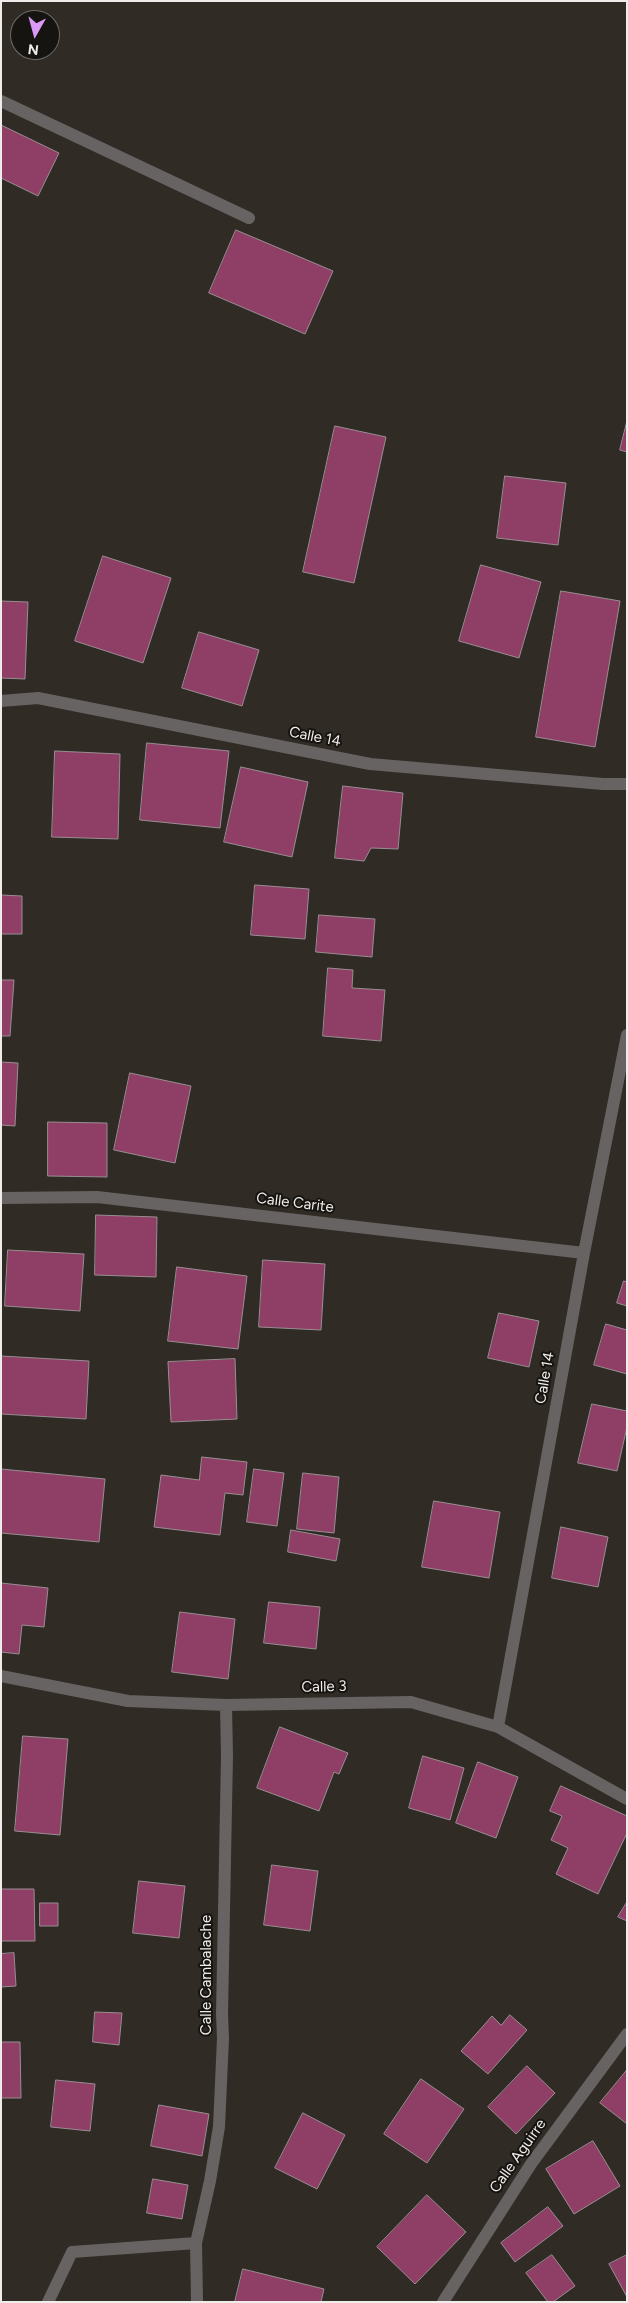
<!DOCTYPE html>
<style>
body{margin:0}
#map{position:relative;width:628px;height:2303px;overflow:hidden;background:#302b25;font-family:Figtree,sans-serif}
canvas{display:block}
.frame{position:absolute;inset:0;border:2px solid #f0ece9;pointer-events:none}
.north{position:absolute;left:10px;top:10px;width:50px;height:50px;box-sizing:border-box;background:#161411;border:1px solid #6d6a67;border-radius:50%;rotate:187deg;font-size:14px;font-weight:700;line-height:20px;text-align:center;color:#f0ece9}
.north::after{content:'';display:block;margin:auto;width:18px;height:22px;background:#db99f5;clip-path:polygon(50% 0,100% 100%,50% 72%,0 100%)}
</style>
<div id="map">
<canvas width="628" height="2303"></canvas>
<div class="frame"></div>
<div class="north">N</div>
</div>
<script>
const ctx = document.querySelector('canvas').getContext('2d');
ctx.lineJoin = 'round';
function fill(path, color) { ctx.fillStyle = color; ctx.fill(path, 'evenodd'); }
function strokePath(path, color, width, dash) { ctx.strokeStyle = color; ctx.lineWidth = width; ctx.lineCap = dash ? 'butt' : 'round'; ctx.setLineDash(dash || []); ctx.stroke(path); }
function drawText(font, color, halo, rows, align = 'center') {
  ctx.font = font + ' Figtree,sans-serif'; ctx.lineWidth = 4; ctx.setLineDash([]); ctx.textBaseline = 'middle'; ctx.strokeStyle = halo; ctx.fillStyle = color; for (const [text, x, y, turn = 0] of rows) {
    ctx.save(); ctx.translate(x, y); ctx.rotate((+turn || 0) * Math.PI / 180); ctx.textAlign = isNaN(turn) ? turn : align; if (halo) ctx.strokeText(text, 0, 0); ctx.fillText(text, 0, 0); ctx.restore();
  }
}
const building = new Path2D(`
 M1 125 59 153 38 196 1 178Z
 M236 230 333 271 305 334 209 293Z
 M627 421V452L620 450Z
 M335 426 386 437 354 583 303 572Z
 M505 476 566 483 558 545 497 538Z
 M103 556 171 578 143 663 75 641Z
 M481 565 541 582 519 658 459 641Z
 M561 591 620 601 595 747 536 737Z
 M1 601 28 602 25 679 1 678Z
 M199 632 259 650 242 706 182 688Z
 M147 743 229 751 220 828 140 820Z
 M55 751 120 754 118 839 52 837Z
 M241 767 308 782 292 857 224 842Z
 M343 786 403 793 398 849 371 848 364 861 335 858Z
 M255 885 309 889 305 939 251 935Z
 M1 895 22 896V934H1Z
 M319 915 375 919 372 957 316 952Z
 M328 968 353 970 352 988 385 990 381 1041 323 1036Z
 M1 980H14L10 1036H1Z
 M1 1062 18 1063 15 1126 1 1125Z
 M130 1073 191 1086 175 1163 114 1150Z
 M48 1122 107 1123V1177L48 1176Z
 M96 1215 157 1217 156 1277 95 1275Z
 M8 1250 84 1254 80 1311 5 1306Z
 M263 1260 325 1264 321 1330 259 1327Z
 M177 1267 247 1276 238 1349 168 1341Z
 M624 1281 627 1282V1306L617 1303Z
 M499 1313 539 1321 529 1367 488 1358Z
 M606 1324 627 1330V1374L594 1365Z
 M1 1356 89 1361 86 1419 1 1414Z
 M235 1359 237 1419 171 1422 168 1362Z
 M592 1404 627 1411V1427L617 1471 578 1463Z
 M202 1457 247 1462 243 1495 225 1493 220 1535 154 1527 161 1475 199 1480Z
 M1 1469 105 1479 99 1542 1 1533Z
 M254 1469 284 1473 277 1526 247 1522Z
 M303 1473 339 1477 334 1533 297 1529Z
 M434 1501 500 1512 489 1578 422 1567Z
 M561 1527 608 1537 598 1587 552 1578Z
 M291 1530 340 1539 336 1561 288 1552Z
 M1 1583 48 1588 44 1627 22 1625 19 1654 1 1652Z
 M269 1602 320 1607 316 1649 264 1643Z
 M180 1612 235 1619 228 1679 172 1672Z
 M280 1727 348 1753 339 1774 334 1772 319 1811 257 1788Z
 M23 1736 68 1739 60 1835 15 1831Z
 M423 1756 464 1768 450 1820 409 1808Z
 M478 1762 518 1777 496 1838 456 1823Z
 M561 1786 627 1816V1833L598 1894 556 1874 568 1848 551 1840 562 1816 550 1811Z
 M272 1865 318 1871 310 1931 264 1925Z
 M139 1881 185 1886 179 1938 133 1933Z
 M1 1889H34L35 1941H1Z
 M627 1902V1921L618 1917Z
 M40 1903H58V1926H40Z
 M14 1953 16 1986 1 1987V1954Z
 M95 2012 122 2013 119 2045 93 2042Z
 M510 2015 527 2030 488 2074 461 2051 492 2016 501 2025Z
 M1 2042H20L21 2098H1Z
 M527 2066 555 2093 516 2134 488 2107Z
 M627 2070V2124L600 2103Z
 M421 2079 464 2109 427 2163 384 2134Z
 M56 2080 95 2084 90 2131 51 2127Z
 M159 2105 209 2114 202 2156 151 2146Z
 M303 2113 345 2135 317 2189 275 2168Z
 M593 2141 620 2186 574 2214 546 2169Z
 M153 2179 188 2185 182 2219 147 2213Z
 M427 2195 466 2232 415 2284 377 2247Z
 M548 2207 563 2226 515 2262 501 2243Z
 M552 2255 575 2286 553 2302H548L526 2273Z
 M627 2255V2297L609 2264Z
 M243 2269 324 2289 321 2302H235Z`);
fill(building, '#8f3f66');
strokePath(building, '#988e92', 1);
strokePath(new Path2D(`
 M1 101 249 218
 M1 701 38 698 370 764 603 784H627
 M1 1198 97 1197 584 1253
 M1 1676 128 1701 226 1705 411 1702 498 1727 627 1799
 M498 1727 584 1253 627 1035
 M48 2302 72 2252 196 2243
 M197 2302 196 2243 210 2181 219 2127 223 2038 222 2014 227 1756 226 1705
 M443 2302 531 2164 627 2034`), '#686363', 12);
drawText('15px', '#f0ece9', '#161411', [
 ["Calle 14",315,737,11],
 ["Calle Carite",295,1203,7],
 ["Calle 14",545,1378,-80],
 ["Calle 3",324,1687,-1],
 ["Calle Cambalache",207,1975,-90],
 ["Calle Aguirre",518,2156,-55]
]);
</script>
